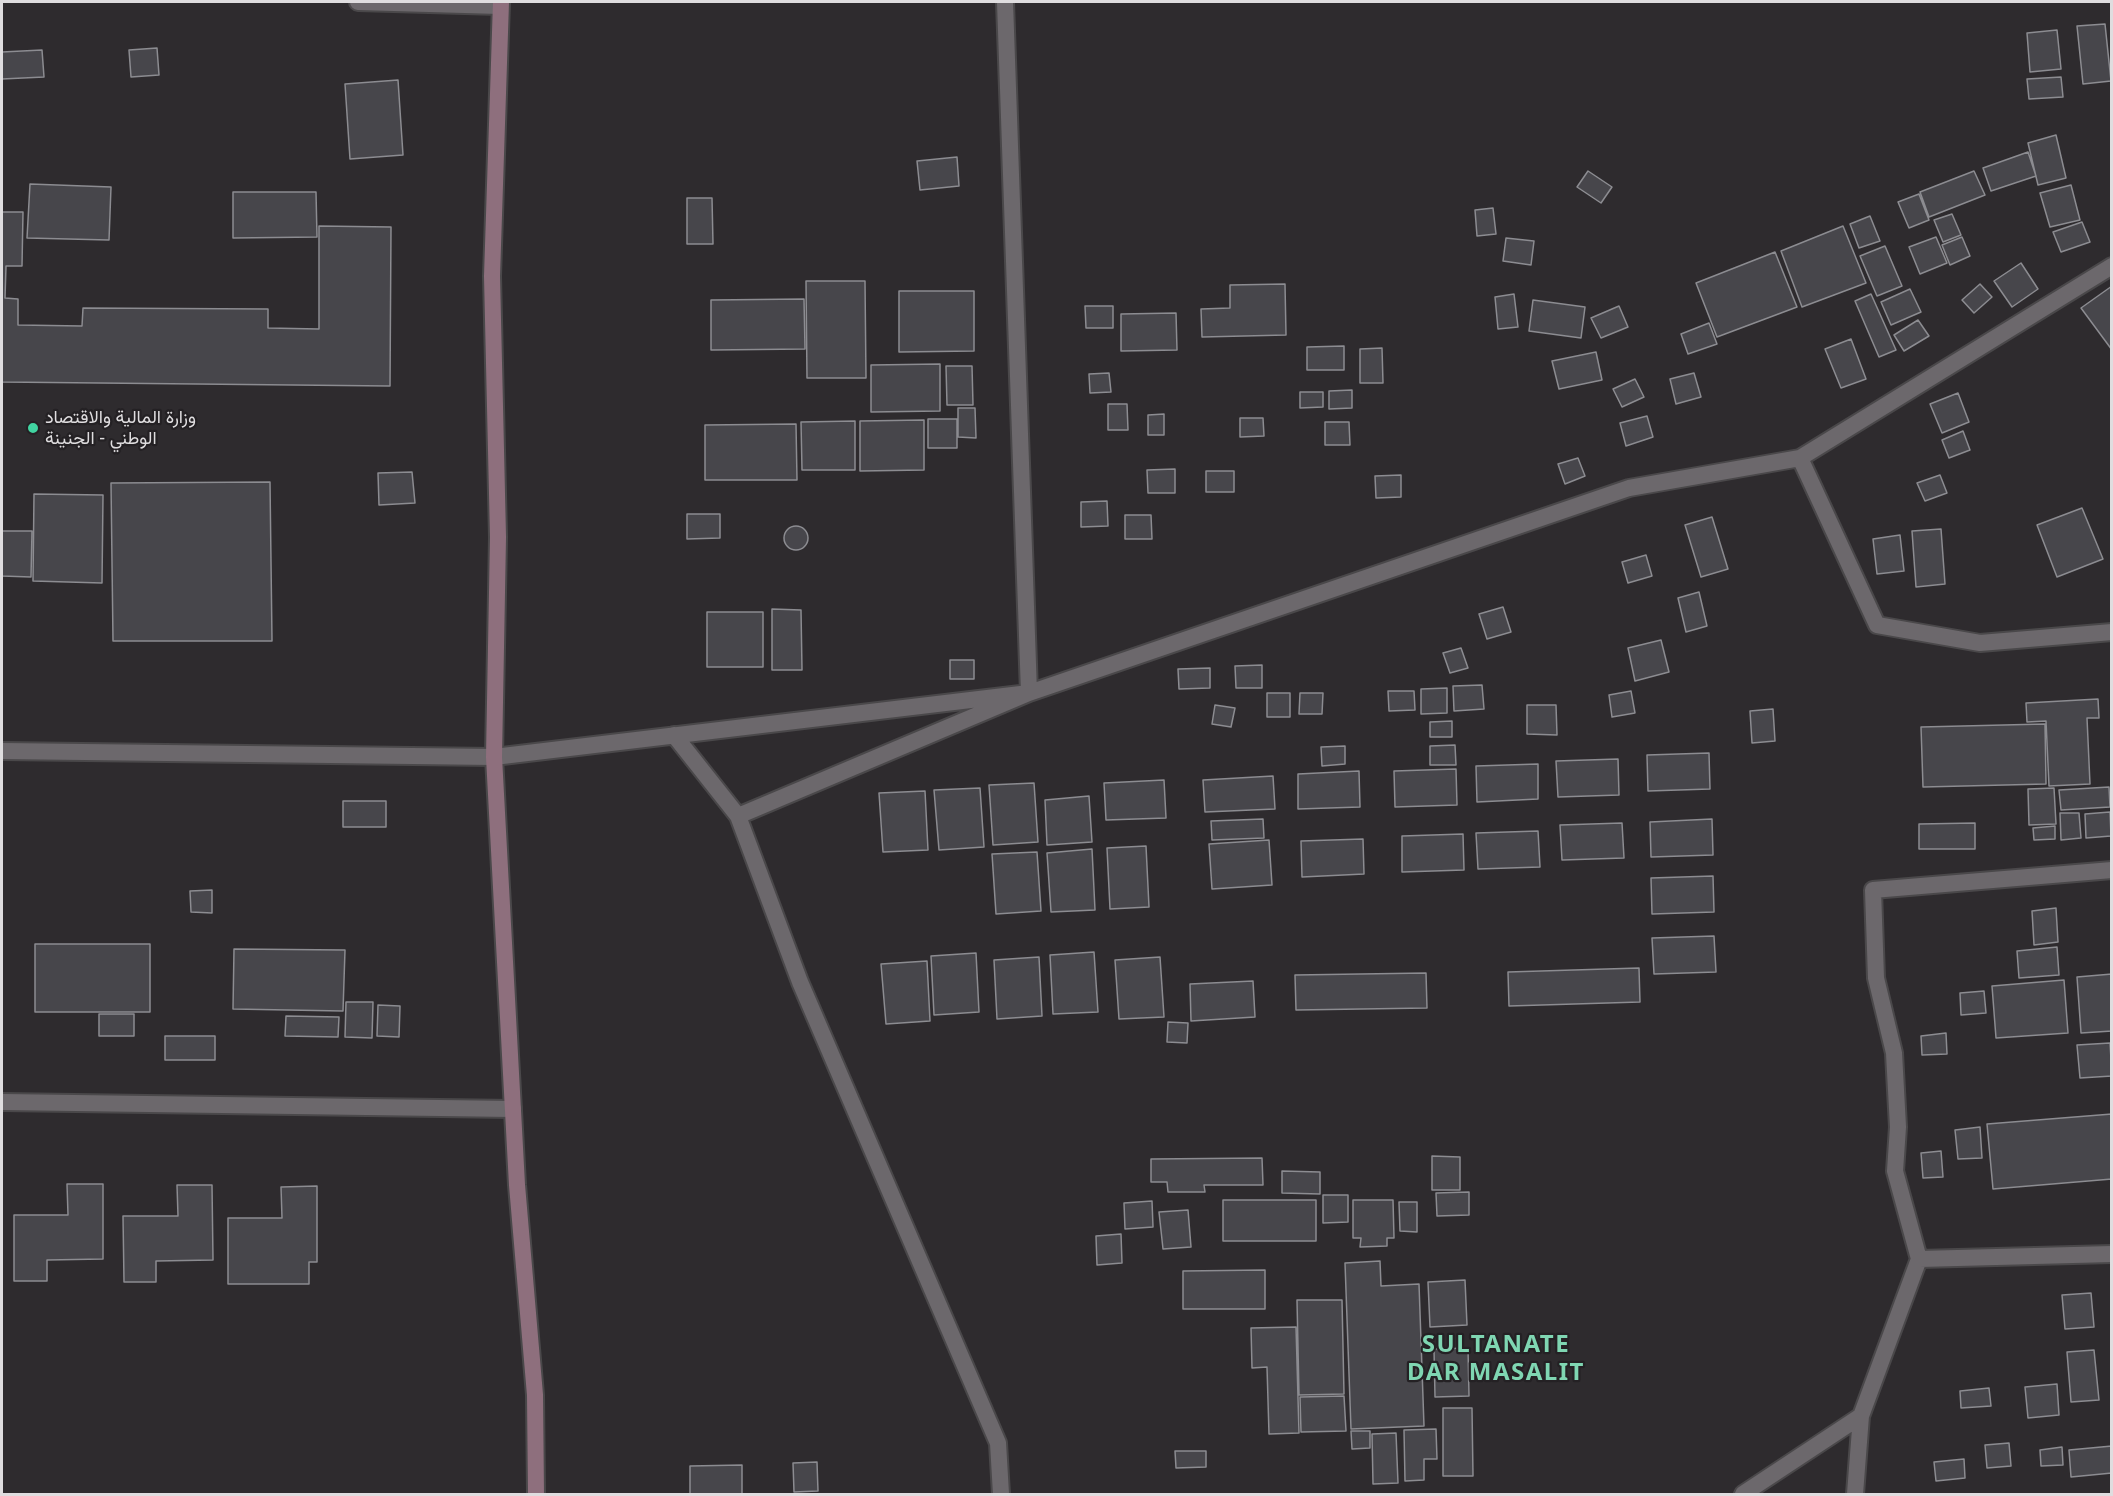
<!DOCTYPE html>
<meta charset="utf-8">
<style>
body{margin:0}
#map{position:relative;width:2113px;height:1496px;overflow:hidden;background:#2e2b2e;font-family:"Noto Sans",sans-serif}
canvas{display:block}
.frame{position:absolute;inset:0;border:3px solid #dfdddf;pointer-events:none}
</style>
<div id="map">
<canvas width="2113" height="1496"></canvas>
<div class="frame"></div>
</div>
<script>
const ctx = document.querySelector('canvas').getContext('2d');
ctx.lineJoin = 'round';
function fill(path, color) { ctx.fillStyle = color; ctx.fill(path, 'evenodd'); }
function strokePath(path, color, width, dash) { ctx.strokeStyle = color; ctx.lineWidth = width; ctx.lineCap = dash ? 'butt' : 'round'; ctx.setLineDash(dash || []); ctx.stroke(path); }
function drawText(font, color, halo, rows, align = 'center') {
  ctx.font = font + ' "Noto Sans",Vazirmatn,sans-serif'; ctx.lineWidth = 4.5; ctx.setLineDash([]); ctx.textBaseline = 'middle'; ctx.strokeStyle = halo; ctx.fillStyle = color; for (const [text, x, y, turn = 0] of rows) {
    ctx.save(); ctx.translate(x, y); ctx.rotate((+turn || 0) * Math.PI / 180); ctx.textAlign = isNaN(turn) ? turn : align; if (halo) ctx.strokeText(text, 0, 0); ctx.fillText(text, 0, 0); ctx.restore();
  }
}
const building = new Path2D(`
 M2105 24 2111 81 2083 84 2077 26Z
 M2057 30 2061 69 2030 72 2027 33Z
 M157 48 159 75 131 77 129 50Z
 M42 50 44 77 2 79V52Z
 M2061 77 2063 97 2029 99 2027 79Z
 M398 80 403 155 350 159 345 84Z
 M2056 135 2066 178 2038 185 2028 143Z
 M2028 152 2036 176 1991 191 1983 168Z
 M957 157 959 186 920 190 917 161Z
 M1588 171 1612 187 1601 203 1577 187Z
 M1974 171 1985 195 1929 217 1920 192Z
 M30 184 111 187 109 240 27 238Z
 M2071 185 2080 220 2050 227 2040 193Z
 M233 192H316L317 237 233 238Z
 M1919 194 1929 220 1909 228 1898 202Z
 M687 198H712L713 244H687Z
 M1493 208 1496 234 1477 236 1475 210Z
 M2 212H23L22 266H6L5 298 18 299V325L82 326 83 308 268 309V328L319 329V226L391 227 390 386 2 382Z
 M1952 214 1961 235 1943 242 1934 220Z
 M1870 216 1880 241 1859 248 1850 224Z
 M2082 222 2090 242 2061 252 2053 232Z
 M1843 226 1866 283 1802 307 1781 251Z
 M1936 237 1947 263 1920 274 1909 247Z
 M1962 237 1970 256 1950 265 1942 245Z
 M1506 238 1534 241 1531 265 1503 261Z
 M1885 246 1902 286 1877 296 1860 256Z
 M1775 252 1797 307 1717 337 1696 283Z
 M2021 263 2038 289 2012 307 1994 281Z
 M806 281H865L866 378H807Z
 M1285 284 1286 335 1202 337 1201 309 1230 308V285Z
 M1980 284 1992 297 1974 313 1962 300Z
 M2112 286V350L2081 308Z
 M1910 289 1921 312 1891 325 1881 302Z
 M899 291H974V351L899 352Z
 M1514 294 1518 327 1498 329 1495 297Z
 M1871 294 1896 350 1879 357 1855 301Z
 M804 299 805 349 711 350V300Z
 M1533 300 1585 307 1581 338 1529 331Z
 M1085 306H1113V328H1086Z
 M1619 306 1628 327 1601 338 1591 318Z
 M1176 313 1177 350 1121 351V314Z
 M1918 320 1929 336 1904 351 1894 335Z
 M1709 323 1717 344 1688 354 1681 334Z
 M1851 339 1866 379 1841 388 1825 349Z
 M1344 346V370H1307V347Z
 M1382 348 1383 383H1360V349Z
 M1596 352 1602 380 1559 389 1552 361Z
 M940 364V411L871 412V365Z
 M946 366H972L973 405H947Z
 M1109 373 1111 392 1090 393 1089 374Z
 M1694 373 1701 397 1676 404 1670 379Z
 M1635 379 1644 397 1622 407 1613 389Z
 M1352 390V408L1329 409V391Z
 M1300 392H1323V407L1300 408Z
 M1958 393 1969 422 1942 433 1930 404Z
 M1108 404H1127L1128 430H1108Z
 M958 408H975L976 438 958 437Z
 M1164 414V435H1148V415Z
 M1647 416 1653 437 1626 446 1620 423Z
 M1240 418H1263L1264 436 1240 437Z
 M928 419H957V448H928Z
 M924 420V470L860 471V421Z
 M855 421V470H802L801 422Z
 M1325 422H1349L1350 445H1325Z
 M796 424 797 480H705V425Z
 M1963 431 1970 450 1949 458 1942 440Z
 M1578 458 1585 476 1565 484 1558 464Z
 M1175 469V493H1148L1147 470Z
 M1206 471H1234V492H1206Z
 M412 472 415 503 379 505 378 473Z
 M1401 475V497L1376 498 1375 476Z
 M1940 475 1947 493 1925 501 1917 483Z
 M270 482 272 641H113L111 483Z
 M34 494 103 495 102 583 33 581Z
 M1107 501 1108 526 1081 527V502Z
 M2082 508 2103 559 2057 577 2037 525Z
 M687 514H720V538L687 539Z
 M1125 515H1151L1152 539H1125Z
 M1712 517 1728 569 1701 577 1685 525Z
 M784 538a12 12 0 1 1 24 0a12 12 0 1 1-24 0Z
 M1941 529 1945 584 1916 587 1912 531Z
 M2 531H32L31 577 2 576Z
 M1900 535 1904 571 1877 574 1873 539Z
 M1646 555 1652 576 1628 583 1622 562Z
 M1699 592 1707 626 1686 632 1678 598Z
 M1503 607 1511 632 1487 639 1479 614Z
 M772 609 801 610 802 670H772Z
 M707 612H763V667H707Z
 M1661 640 1669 672 1635 681 1628 648Z
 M1461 648 1468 668 1450 673 1443 653Z
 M950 660H974V679H950Z
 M1262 665V688H1236L1235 666Z
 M1210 668V688L1179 689 1178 669Z
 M1482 685 1484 709 1454 711 1453 686Z
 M1447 688V713L1421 714V689Z
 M1388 691H1414L1415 710 1389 711Z
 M1631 691 1635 713 1612 717 1609 695Z
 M1267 693H1290V717H1267Z
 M1300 693H1323L1322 714H1299Z
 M2098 699 2099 718H2087L2090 784 2049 786 2046 721 2027 722 2026 703Z
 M1215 705 1235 708 1231 727 1212 724Z
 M1527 705H1556L1557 735 1527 734Z
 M1773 709 1775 741 1752 743 1750 711Z
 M1452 721V737H1430V722Z
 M2045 724 2046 784 1923 787 1921 727Z
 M1455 745 1456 765H1430V746Z
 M1345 746V764L1322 766 1321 747Z
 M1709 753 1710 789 1648 791 1647 755Z
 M1618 759 1619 795 1558 797 1556 761Z
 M1538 764V799L1477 802 1476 766Z
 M1456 769 1457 805 1395 807 1394 771Z
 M1359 771 1360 807 1298 809V774Z
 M1273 776 1275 809 1205 812 1203 780Z
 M1164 780 1166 818 1106 820 1104 783Z
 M1034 783 1038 842 993 845 989 785Z
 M2109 787 2110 807 2061 810 2059 790Z
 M980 788 984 847 939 850 934 790Z
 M2054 788 2056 824 2029 825 2028 789Z
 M925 791 928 850 883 852 879 793Z
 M1089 796 1092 842 1047 845 1045 800Z
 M343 801H386V827H343Z
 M2110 812 2111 836 2086 838 2085 814Z
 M2060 813H2079L2081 838 2061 840Z
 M1263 819 1264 838 1212 840 1211 821Z
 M1712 819 1713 855 1651 857 1650 822Z
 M1622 823 1624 858 1562 860 1560 825Z
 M1975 823V849H1919V824Z
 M2055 826V839L2034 840 2033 828Z
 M1538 831 1540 867 1478 869 1476 833Z
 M1463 834 1464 870 1402 872V836Z
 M1363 839 1364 874 1302 877 1301 841Z
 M1269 840 1272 885 1212 889 1209 844Z
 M1146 846 1149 907 1110 909 1107 848Z
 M1092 849 1095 910 1051 912 1047 853Z
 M1037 852 1041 911 996 914 992 854Z
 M1713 876 1714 912 1652 914 1651 878Z
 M212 890V913L191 912 190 891Z
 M2056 908 2058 942 2034 945 2032 911Z
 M1714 936 1716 972 1654 974 1652 938Z
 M35 944H150V1012H35Z
 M2057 947 2059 975 2019 978 2017 951Z
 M234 949 345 950 343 1011 233 1009Z
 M1094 952 1098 1012 1053 1014 1050 955Z
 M976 953 979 1012 934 1015 931 956Z
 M1039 957 1042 1016 997 1019 994 960Z
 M1160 957 1164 1017 1119 1019 1115 960Z
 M927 961 930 1021 886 1024 881 964Z
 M1639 968 1640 1002 1509 1006 1508 972Z
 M1426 973 1427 1008 1296 1010 1295 975Z
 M2112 974V1031L2081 1033 2077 977Z
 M2064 980 2068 1033 1996 1038 1992 986Z
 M1253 981 1255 1017 1191 1021 1190 984Z
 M1984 991 1986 1013 1961 1015 1960 993Z
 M346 1002H373L372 1038 345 1037Z
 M378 1005 400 1006 399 1037 377 1036Z
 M99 1014H134V1036H99Z
 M286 1016 339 1017 338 1037 285 1036Z
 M1168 1022 1188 1023 1187 1043 1167 1042Z
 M1946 1033 1947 1054 1922 1055 1921 1036Z
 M165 1036H215V1060H165Z
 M2110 1043 2112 1076 2080 1078 2077 1045Z
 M2112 1114V1179L1993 1189 1987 1124Z
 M1980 1127 1982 1158 1958 1159 1955 1130Z
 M1941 1151 1943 1177 1923 1178 1921 1153Z
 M1432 1156 1460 1157V1190H1432Z
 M1262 1158 1263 1185H1204L1205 1192H1168L1167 1182H1151V1159Z
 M1282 1171 1320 1172V1194L1282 1193Z
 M67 1184H103V1259L47 1260V1281H14V1215H68Z
 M177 1185H212L213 1260 156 1261V1282H124L123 1216H178Z
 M317 1186V1262H309V1284H228V1218H282L281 1187Z
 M1469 1192V1215L1437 1216 1436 1193Z
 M1323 1195H1348V1222L1323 1223Z
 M1223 1200H1316V1241H1223Z
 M1353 1200H1393L1394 1238H1387V1246L1360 1247 1361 1238H1353Z
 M1152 1201 1153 1227 1125 1229 1124 1203Z
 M1399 1202H1417V1232L1400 1231Z
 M1188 1210 1191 1247 1163 1249 1159 1212Z
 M1121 1234 1122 1263 1097 1265 1096 1236Z
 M1380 1261 1381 1286 1419 1284 1424 1426 1351 1429 1345 1263Z
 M1265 1270V1309H1183V1271Z
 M1465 1280 1467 1325 1430 1327 1428 1282Z
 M2091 1293 2094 1327 2065 1329 2062 1295Z
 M1297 1300H1342L1344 1394 1299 1395Z
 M1296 1327 1299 1433 1269 1434 1267 1367 1252 1368 1251 1328Z
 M1468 1348 1469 1396 1435 1397 1434 1349Z
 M2094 1350 2099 1400 2071 1402 2067 1352Z
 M2057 1384 2059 1415 2028 1418 2025 1387Z
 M1989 1388 1991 1406 1961 1408 1960 1391Z
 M1344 1396 1346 1431 1301 1432 1300 1397Z
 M1443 1408H1472L1473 1476H1443Z
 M1436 1429 1437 1459H1424V1480L1405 1481 1404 1430Z
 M1351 1431H1370V1448L1352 1449Z
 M1396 1433 1398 1483 1373 1484 1372 1434Z
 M2009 1443 2011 1466 1987 1468 1985 1445Z
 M2112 1446V1473L2071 1477 2069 1450Z
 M2062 1447 2063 1465 2041 1466 2040 1450Z
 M1175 1451H1206V1467L1176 1468Z
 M1964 1459 1965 1478 1936 1481 1934 1462Z
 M817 1462 818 1491 794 1492 793 1463Z
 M742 1465V1494H690V1466Z`);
fill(building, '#47464b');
strokePath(building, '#8c8c91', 1.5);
const minor = new Path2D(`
 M358 2 500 6
 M1800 458 2112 266
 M674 735 738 816
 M2 751 494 757 1029 693 1629 488 1800 458 1877 625 1980 643 2112 632
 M2 1102 513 1109
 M1919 1259 2112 1254
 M1001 1494 998 1443 800 982 738 816 1029 693 1005 2
 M1743 1494 1861 1416
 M1855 1494 1861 1416 1919 1259 1895 1171 1898 1127 1894 1053 1876 978 1873 890 2112 870`);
const secondary = new Path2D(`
 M501 2 492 276 498 537 494 757 517 1185 535 1395 536 1494`);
strokePath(minor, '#4a484a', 20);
strokePath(secondary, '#4a484a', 20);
strokePath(minor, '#6c686c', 16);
strokePath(secondary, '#8e6f7d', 16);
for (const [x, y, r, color] of [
 [33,428,6,"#41d4a1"]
]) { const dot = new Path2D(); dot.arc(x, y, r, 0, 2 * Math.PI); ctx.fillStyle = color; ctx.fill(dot); strokePath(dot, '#242124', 2); }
drawText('18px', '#dfdddf', '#242124', [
 ["وزارة المالية والاقتصاد",45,418],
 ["الوطني - الجنينة",45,439]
], 'left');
ctx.letterSpacing = '1.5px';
drawText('bold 24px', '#7fd6b2', '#242124', [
 ["SULTANATE",1496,1345],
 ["DAR MASALIT",1496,1373]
]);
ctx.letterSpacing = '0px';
</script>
